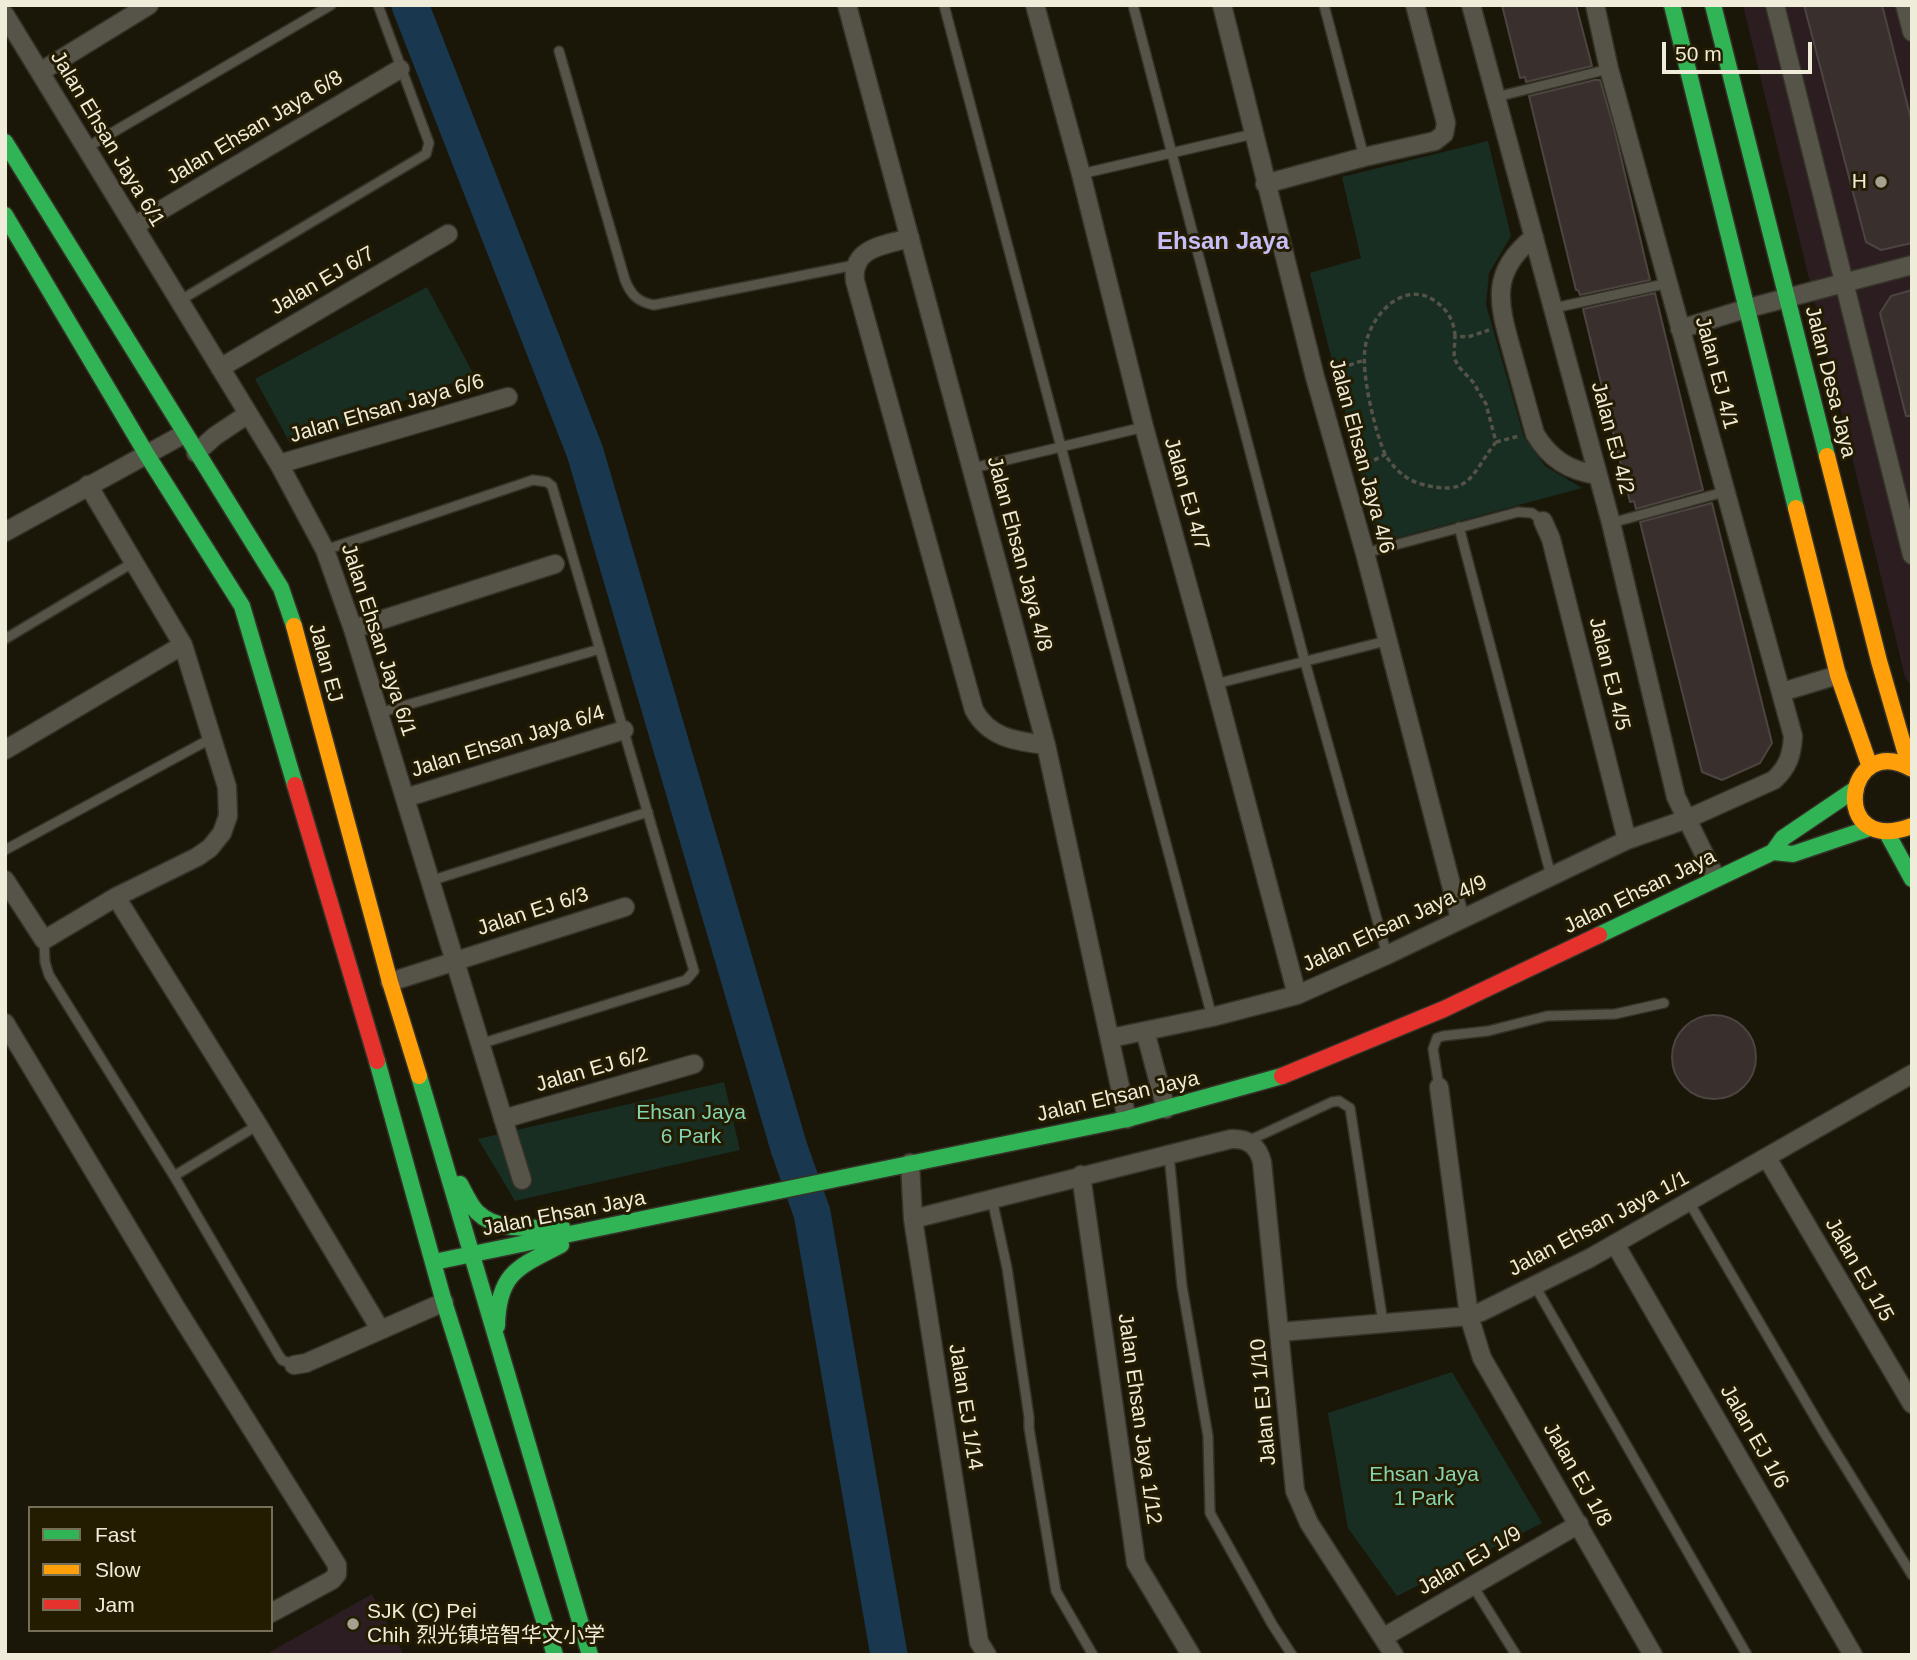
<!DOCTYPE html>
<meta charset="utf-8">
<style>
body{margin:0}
#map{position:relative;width:1917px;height:1660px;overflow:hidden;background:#1b1708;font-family:Helvetica,sans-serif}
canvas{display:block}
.frame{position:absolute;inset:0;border:7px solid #f0ecda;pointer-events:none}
.legend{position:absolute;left:28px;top:1506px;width:245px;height:126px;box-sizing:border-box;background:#231c00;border:2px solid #756f57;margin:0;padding:9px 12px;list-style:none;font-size:21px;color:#f0ecda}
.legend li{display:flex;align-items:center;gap:14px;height:35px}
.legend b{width:35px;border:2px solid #756f57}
.scale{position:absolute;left:1662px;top:42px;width:150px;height:32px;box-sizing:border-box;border:4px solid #f0ecda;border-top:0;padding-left:9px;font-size:21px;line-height:24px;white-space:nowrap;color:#f0ecda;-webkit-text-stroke:5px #231c00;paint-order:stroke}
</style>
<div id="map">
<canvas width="1917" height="1660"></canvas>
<div class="frame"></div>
<ul class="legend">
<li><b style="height:9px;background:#30b455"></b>Fast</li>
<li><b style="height:9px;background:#ff9f0a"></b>Slow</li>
<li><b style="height:9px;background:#e5322d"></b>Jam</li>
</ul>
<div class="scale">50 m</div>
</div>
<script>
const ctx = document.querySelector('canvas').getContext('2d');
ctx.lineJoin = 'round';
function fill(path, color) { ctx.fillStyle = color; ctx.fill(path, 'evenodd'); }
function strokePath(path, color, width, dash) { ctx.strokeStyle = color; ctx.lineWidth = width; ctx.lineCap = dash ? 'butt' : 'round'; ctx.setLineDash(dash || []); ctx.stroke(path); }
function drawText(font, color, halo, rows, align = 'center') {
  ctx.font = font + ' Helvetica,"Noto Sans SC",sans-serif'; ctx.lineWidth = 6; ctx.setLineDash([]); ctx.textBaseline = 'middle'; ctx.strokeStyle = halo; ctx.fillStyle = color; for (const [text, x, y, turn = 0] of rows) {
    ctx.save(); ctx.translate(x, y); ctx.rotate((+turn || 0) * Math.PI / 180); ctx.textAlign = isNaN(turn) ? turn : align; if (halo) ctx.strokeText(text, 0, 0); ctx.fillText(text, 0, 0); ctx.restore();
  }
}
fill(new Path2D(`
 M1743 5H1912V687L1905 677Z`), '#2c1d21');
fill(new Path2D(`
 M372 1594 404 1655H265Z`), '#2c1d23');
fill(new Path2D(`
 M1488 141 1511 236 1489 273 1486 305 1524 437 1545 466 1582 488 1378 543 1310 273 1361 258 1342 177Z
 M427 287 474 375 290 443 255 379Z
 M724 1082 740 1150 515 1201 478 1139Z
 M1452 1372 1542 1523 1397 1596 1348 1528 1328 1413Z`), '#182e23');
strokePath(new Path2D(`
 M410 5 585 452 789 1148 812 1213 889 1655`), '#19384f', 37);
const building = new Path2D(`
 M1502 5H1576L1592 66 1526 82 1525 77 1520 78Z
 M1804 5H1882L1912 123V243L1881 250 1866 242Z
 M1595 80H1600L1614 128 1650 280 1580 295 1578 290H1576L1529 96Z
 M1912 290V416H1906L1880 313 1891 296Z
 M1655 293 1703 490 1636 509 1634 501 1630 502 1583 309Z
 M1712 503 1772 743 1760 763 1722 780 1702 772 1640 522Z
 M1672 1057a42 42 0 1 1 84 0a42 42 0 1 1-84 0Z`);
fill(building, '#39302d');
strokePath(building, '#4c4440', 2);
const lane = new Path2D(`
 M944 5 1212 1017
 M1133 5 1305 662 1387 955
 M1324 5 1364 157
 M559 51 625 280C631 295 638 302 654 305L855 265
 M1496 97 1609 69
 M86 148 331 5
 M1081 174 1253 134
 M179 301 426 154 429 143 378 5
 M1554 308 1669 283
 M973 468 1144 427
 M1611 523 1724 492
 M1459 527 1551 876
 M325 550 533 480 547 482 552 486 694 971 686 980 480 1044
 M1365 553 1518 512 1532 513 1543 521
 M5 639 134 562
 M1215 684 1386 641
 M379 713 600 649
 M5 850 212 738
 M430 881 648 812
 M44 940 45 962 49 975 174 1176 278 1354 282 1360 294 1365
 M1439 1087 1433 1049 1437 1038 1443 1036 1488 1031 1547 1016 1615 1014 1664 1003
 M1248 1141 1332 1102 1339 1101 1350 1108 1383 1323
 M1169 1155 1182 1286 1208 1436 1210 1513 1272 1624 1292 1655
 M174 1176 258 1125
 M992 1199 1007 1268 1029 1417V1428L1056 1591 1093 1655
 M1689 1202 1823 1431 1912 1575
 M1535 1286 1747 1655
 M1473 1586 1516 1655`);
const street = new Path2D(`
 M847 5 1046 745 1127 1119
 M1035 5 1081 174 1144 427 1215 684 1297 995
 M1222 5 1315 377 1365 553 1460 919
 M1471 5 1611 523 1676 797 1716 878
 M1775 5 1912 555
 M1905 5 1912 32
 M5 15 279 464 325 550 353 629 522 1180
 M40 72 149 5
 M1265 184 1364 157 1435 141 1444 134 1446 123 1415 5
 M134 226 400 69
 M1534 237C1488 273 1499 305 1513 355 1520 381 1528 408 1535 434 1550 459 1569 471 1598 475
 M910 238C885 245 851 247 855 281L974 710C990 739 1017 741 1046 745
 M1680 329 1745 309 1912 265
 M220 368 448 234
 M196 453 215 436 248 414
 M279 464 508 397
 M1543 521 1551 539 1627 840
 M5 532 184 434
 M353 629 555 564
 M1782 692 1838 675
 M5 750 183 645
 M405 798 624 730
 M5 880 44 940 116 897 197 857 210 848 222 833 228 816 227 787 183 645 88 485
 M116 897 258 1125 380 1329
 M390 982 625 907
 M5 1023 176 1308 337 1565V1574L332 1580 271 1613
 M1145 1031 1166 1109
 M1111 1038 1212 1017 1297 995 1387 955 1627 840 1687 819 1774 780C1788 767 1792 755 1793 736L1609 69 1595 5
 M1439 1087 1469 1316 1482 1358 1653 1655
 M503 1119 694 1064
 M1767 1158 1912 1404
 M910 1163 913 1219 979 1642 987 1655
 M1081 1175 1136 1563 1191 1655
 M913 1219 1231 1139C1248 1138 1258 1146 1262 1162L1295 1491 1309 1523 1394 1655
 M1615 1244 1853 1655
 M1280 1332 1469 1316 1481 1312 1590 1258 1912 1074
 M294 1365 306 1363 444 1302
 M1384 1637 1579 1524`);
const fast = new Path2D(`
 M1672 5 1796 508
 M1713 5 1827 456
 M5 142 281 588 294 626
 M5 215 147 455 242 606 295 785
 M1887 833 1912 879
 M1773 852 1783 838 1854 790
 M1599 935 1773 852 1793 854 1870 828
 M377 1061 444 1302 555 1655
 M419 1076 590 1655
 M460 1184C465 1193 470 1205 477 1212 498 1233 535 1227 562 1227
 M434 1262 1127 1119 1282 1076
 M497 1326C498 1273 518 1267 561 1245`);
const slow = new Path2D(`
 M1827 456 1879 661 1910 768
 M1796 508 1838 675 1870 767
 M294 626 390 982 419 1076
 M1912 769C1845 729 1827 858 1912 826`);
const jam = new Path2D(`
 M295 785 377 1061
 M1282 1076 1444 1009 1599 935`);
strokePath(lane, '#353228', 12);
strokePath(street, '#353228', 21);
strokePath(fast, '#353228', 19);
strokePath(slow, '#353228', 19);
strokePath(jam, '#353228', 19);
strokePath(new Path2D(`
 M1455 336C1454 321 1448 310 1435 301 1403 278 1368 318 1365 349 1361 373 1375 432 1385 454 1393 468 1406 480 1421 484 1471 498 1471 474 1496 442L1486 404 1473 382 1459 367 1454 358 1455 336 1468 337 1489 330
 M1333 371 1364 360
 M1496 442 1519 436
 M1359 468 1386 454`), '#555247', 3.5, [5, 3.5]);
strokePath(lane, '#565348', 9);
strokePath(street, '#565348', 18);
strokePath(fast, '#30b455', 16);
strokePath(slow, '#ff9f0a', 16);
strokePath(jam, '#e5322d', 16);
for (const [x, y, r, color] of [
 [1881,182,7,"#a5a190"],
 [353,1624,7,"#a5a190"]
]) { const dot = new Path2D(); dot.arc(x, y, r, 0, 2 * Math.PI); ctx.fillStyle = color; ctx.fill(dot); strokePath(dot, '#231c00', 2.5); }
drawText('21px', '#f0ecda', '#231c00', [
 ["Jalan Ehsan Jaya 6/8",255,128,-31],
 ["Jalan Ehsan Jaya 6/1",107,139,59],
 ["Jalan EJ 6/7",323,281,-30],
 ["Jalan EJ 4/1",1716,373,75],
 ["Jalan Desa Jaya",1830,382,76],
 ["Jalan Ehsan Jaya 6/6",387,409,-16],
 ["Jalan EJ 4/2",1612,438,75],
 ["Jalan Ehsan Jaya 4/6",1361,456,75],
 ["Jalan EJ 4/7",1186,494,74],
 ["Jalan Ehsan Jaya 4/8",1019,554,75],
 ["Jalan Ehsan Jaya 6/1",378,640,72],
 ["Jalan EJ",325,663,75],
 ["Jalan EJ 4/5",1609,674,76],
 ["Jalan Ehsan Jaya 6/4",508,742,-17],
 ["Jalan Ehsan Jaya",1640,892,-26],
 ["Jalan EJ 6/3",533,912,-18],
 ["Jalan Ehsan Jaya 4/9",1395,924,-25],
 ["Jalan EJ 6/2",592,1070,-16],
 ["Jalan Ehsan Jaya",1118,1097,-13],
 ["Jalan Ehsan Jaya",564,1214,-11],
 ["Jalan Ehsan Jaya 1/1",1599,1224,-28],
 ["Jalan EJ 1/5",1859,1270,60],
 ["Jalan EJ 1/10",1264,1402,-95],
 ["Jalan EJ 1/14",965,1407,81],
 ["Jalan Ehsan Jaya 1/12",1139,1419,82],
 ["Jalan EJ 1/6",1754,1437,60],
 ["Jalan EJ 1/8",1577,1475,60],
 ["Jalan EJ 1/9",1470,1561,-30]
]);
drawText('21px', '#f0ecda', '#231c00', [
 ["H",1867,182],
 ["SJK (C) Pei",367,1612,"left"],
 ["Chih 烈光镇培智华文小学",367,1636,"left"]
], 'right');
drawText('21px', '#86d3b1', '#231c00', [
 ["Ehsan Jaya",691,1113],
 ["6 Park",691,1137],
 ["Ehsan Jaya",1424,1475],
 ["1 Park",1424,1499]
]);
drawText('bold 24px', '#c7bef8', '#231c00', [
 ["Ehsan Jaya",1223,242]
]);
</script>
